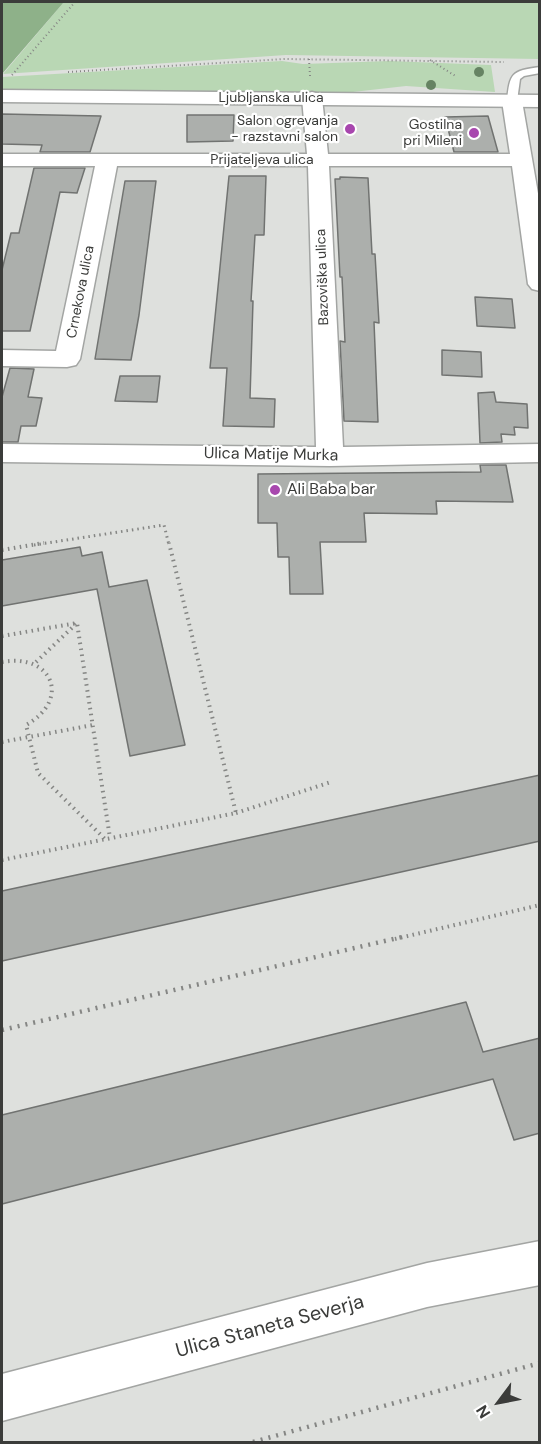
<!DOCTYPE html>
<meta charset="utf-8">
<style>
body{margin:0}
#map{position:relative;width:541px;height:1444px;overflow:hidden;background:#dee0dd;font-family:"DM Sans",sans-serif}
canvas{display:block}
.frame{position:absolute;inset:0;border:3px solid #3b3c3a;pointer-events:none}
.north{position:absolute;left:469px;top:1372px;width:60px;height:60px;-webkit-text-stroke:4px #fff;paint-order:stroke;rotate:238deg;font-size:16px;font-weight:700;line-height:24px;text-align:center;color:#3b3c3a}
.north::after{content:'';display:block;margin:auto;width:21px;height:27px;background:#3b3c3a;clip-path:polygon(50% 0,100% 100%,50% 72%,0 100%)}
</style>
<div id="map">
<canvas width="541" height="1444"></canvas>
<div class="frame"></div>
<div class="north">N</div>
</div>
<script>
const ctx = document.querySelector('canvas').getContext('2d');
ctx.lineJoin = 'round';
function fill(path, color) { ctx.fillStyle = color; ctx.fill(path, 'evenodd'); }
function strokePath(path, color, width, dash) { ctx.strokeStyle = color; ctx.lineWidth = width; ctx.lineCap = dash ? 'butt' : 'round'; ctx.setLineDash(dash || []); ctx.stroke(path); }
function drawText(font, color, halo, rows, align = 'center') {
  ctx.font = font + ' "DM Sans",sans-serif'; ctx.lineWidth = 4.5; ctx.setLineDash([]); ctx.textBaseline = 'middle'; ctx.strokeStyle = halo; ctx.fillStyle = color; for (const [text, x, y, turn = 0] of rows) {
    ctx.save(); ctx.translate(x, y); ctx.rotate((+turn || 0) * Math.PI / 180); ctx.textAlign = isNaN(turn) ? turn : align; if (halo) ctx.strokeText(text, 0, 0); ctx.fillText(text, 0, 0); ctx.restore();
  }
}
fill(new Path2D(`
 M64 2H539V59L286 55 3 74Z
 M282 61 303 64 390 61 491 65 495 92 406 86 335 94 2 91V77Z`), '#b9d7b4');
fill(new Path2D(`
 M2 2H64L2 74Z`), '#8eb189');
const building = new Path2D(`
 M2 114 101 116 90 152H40L42 145 2 144Z
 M187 115H234L233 141 187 142Z
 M488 116 498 152H454L445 117Z
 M34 168H85L77 193 60 192 30 331H2V270L11 233H19Z
 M229 176H266L264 235H255L251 301H253L250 398 275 399 274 427 223 426 227 368H210Z
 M340 177 368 178 372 254H375L379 323 374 322 378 422 344 421 340 341 345 342 342 277H340L335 179H340Z
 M125 181H156L139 315 131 360 95 359Z
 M475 297 512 299 515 328 477 326Z
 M442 350 481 352 482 377 442 375Z
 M10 368 34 369 28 397 42 398 36 426H21L18 442H2V397Z
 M120 376H160L157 402 115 401Z
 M494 392 496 402 527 404 528 428 514 427 515 435 501 434 502 442 480 443 478 393Z
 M480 465H506L513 502 436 501 437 514 364 513 366 542H320L323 594H290L289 557H278L277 523H258V474L481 472Z
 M80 547 82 556 102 552 109 587 147 580 185 745 130 756 97 589 2 606V560Z
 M540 775V841L2 961V891Z
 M466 1002 483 1052 540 1038V1133L514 1140 493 1079 2 1204V1115Z`);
fill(building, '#acafac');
strokePath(building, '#717371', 1.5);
const lane = new Path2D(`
 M540 67V73L524 76 520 79 517 101 512 104 508 103 507 101C510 73 511 71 540 67Z`);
const street = new Path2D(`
 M312 92 319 94 322 98 328 154H510L502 101 505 97H519L522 101 540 205V291L532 289 528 284 512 166H329L343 447 540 444V462L330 466 2 462V444L316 447 308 166H117L80 359 76 365 67 367 2 366V350L56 351 95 166H2V154H307L302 98 305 94Z
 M540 1241V1285L427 1307 2 1421V1374L427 1263Z`);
const secondary = new Path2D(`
 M2 90 540 95V107L2 102Z`);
strokePath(lane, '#a3a5a3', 3);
strokePath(street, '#a3a5a3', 3);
strokePath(secondary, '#a3a5a3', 3);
strokePath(new Path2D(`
 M309 59 310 76
 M430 60 457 77
 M68 72 285 59 504 62
 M12 75 75 2`), '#858684', 2, [1, 3]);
strokePath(new Path2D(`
 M34 545 164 525 169 545`), '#858684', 3, [1.5, 4]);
strokePath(new Path2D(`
 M2 550 44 543
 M2 636 77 623 110 838
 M2 662C52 653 72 699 26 725L38 773 105 839
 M36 662 76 624
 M2 742 93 725
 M236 813 331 782
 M2 860 236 813 169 543
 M395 939 540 905`), '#858684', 4, [1.5, 4.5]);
strokePath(new Path2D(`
 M2 1030 402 937
 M253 1442 540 1363`), '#858684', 4.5, [2, 6]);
fill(lane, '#fff');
fill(street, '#fff');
fill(secondary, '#fff');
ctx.fillStyle = '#668363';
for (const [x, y] of [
 [479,72],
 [431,85]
]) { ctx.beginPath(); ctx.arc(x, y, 5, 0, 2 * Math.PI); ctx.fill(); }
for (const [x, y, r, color] of [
 [350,129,6,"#a847ae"],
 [474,133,6,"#a847ae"],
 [275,490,6,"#a847ae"]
]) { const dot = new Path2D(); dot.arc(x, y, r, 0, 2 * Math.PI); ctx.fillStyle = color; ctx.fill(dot); strokePath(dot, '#fff', 2); }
drawText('14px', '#3b3c3a', '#fff', [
 ["Ljubljanska ulica",271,98],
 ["Prijateljeva ulica",262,160],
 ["Bazoviška ulica",323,277,-92],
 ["Crnekova ulica",81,292,-79]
]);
drawText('14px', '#3b3c3a', '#fff', [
 ["Salon ogrevanja",338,121],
 ["- razstavni salon",338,137],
 ["Gostilna",462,125],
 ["pri Mileni",462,141]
], 'right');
drawText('16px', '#3b3c3a', '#fff', [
 ["Ulica Matije Murka",271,455,1]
]);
drawText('16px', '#3b3c3a', '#fff', [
 ["Ali Baba bar",287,490]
], 'left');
drawText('20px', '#3b3c3a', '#fff', [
 ["Ulica Staneta Severja",270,1327,-15]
]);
</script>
